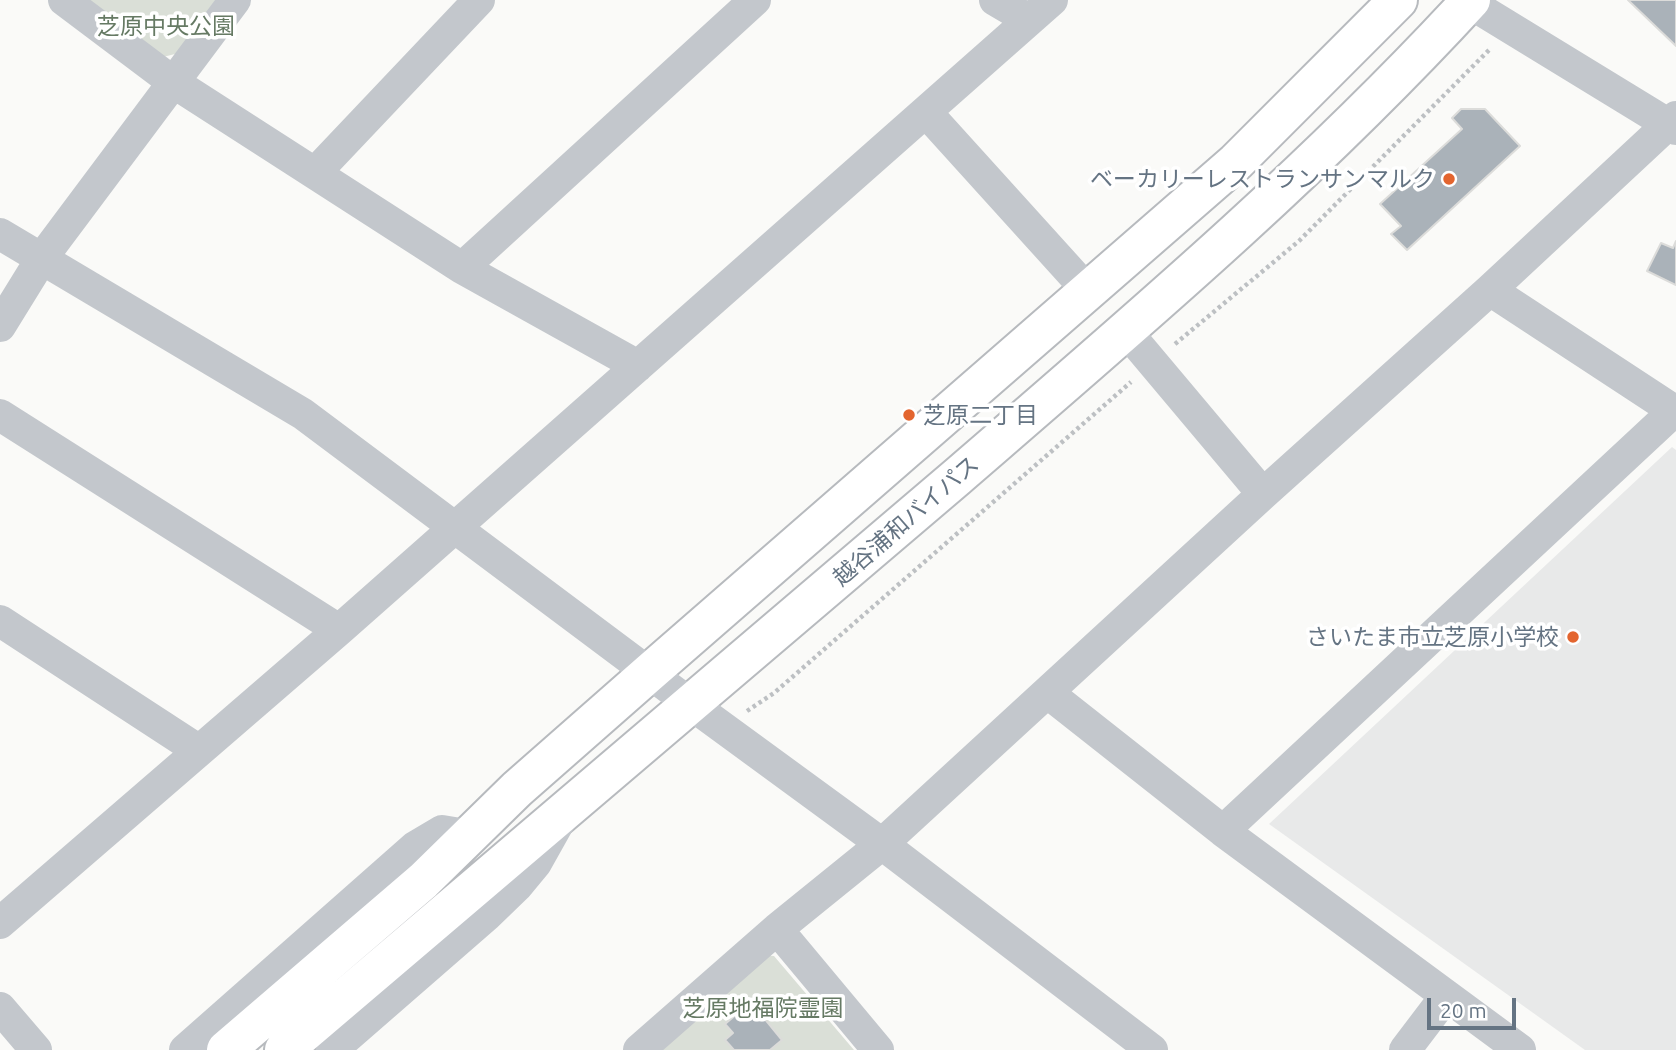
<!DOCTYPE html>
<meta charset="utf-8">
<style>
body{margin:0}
#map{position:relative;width:1676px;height:1050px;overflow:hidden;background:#fafaf8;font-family:Ubuntu,sans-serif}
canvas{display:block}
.scale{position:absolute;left:1427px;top:998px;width:89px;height:32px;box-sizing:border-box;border:4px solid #657483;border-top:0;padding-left:9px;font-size:21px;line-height:24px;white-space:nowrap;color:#657483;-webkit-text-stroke:5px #fff;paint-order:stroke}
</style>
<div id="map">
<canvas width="1676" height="1050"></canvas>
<div class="scale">20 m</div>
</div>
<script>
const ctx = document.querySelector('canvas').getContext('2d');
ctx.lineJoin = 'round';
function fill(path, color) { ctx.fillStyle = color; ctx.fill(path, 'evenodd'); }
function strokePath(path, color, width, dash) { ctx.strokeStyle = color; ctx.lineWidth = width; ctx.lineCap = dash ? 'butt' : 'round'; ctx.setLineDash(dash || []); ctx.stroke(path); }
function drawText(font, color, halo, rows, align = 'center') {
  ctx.font = font + ' Ubuntu,"Noto Sans JP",sans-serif'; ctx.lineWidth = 7; ctx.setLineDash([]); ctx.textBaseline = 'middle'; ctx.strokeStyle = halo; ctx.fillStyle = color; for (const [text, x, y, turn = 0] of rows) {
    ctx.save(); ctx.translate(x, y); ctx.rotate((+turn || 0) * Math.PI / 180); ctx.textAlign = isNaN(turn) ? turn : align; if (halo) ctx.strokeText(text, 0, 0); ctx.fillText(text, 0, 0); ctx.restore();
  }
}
fill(new Path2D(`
 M1672 447 1676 450V1050H1585L1269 824Z`), '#e8e9e9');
fill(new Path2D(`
 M86 0H218L179 53 163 57Z
 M760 955 774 956 854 1050H653Z`), '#dadfd7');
const building = new Path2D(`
 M1628 0H1676V46Z
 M1461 109H1485L1520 146 1407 250 1391 234 1401 226 1380 204 1462 129 1452 118Z
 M1676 241V285L1647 271 1661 243 1673 248Z
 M751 1002 782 1040 770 1050H734L725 1040 733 1033 725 1024Z`);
fill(building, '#aab2b9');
strokePath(building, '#dcdcda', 2);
const highway = new Path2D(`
 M226 1050 423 881 517 789 649 673 1236 162 1398 0
 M284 1050C508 858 734 669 957 477 1134 324 1313 172 1471 0`);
strokePath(highway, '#b7babe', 42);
strokePath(new Path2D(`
 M1175 344 1299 241 1490 49
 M747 711 774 693 1131 382`), '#bdc0c3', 4.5, [3.5, 3.5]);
strokePath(new Path2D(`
 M64 0 173 82 462 268 638 366
 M995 0 1029 20
 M1465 0 1676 129
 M926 112 1088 291
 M315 173 479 0
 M0 234 303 414 692 705 882 844 1152 1050
 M462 268 755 0
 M1490 290 1676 412
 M0 326 42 258 235 0
 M1126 331 1263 494
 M0 415 339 630
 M0 621 198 750
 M1048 693 1223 831 1520 1050
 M1223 831 1674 411
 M0 923 339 630 1052 0
 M777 929 878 1050
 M0 1008 36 1050
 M185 1050 415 847 442 831 472 836
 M332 1050 486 916 517 886 536 863 559 822
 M639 1050 777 929 882 844 1263 494 1490 290 1676 117
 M1405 1050 1446 996`), '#c3c7cc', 32);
strokePath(highway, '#fff', 38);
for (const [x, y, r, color] of [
 [1449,179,7,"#e3652f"],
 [909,415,7,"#e3652f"],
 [1573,637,7,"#e3652f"]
]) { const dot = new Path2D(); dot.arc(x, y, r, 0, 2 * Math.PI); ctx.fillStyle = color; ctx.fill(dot); strokePath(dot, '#fff', 2.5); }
drawText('23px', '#667a64', '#fff', [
 ["芝原中央公園",166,26],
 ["芝原地福院霊園",763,1008]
]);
drawText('23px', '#657483', '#fff', [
 ["ベーカリーレストランサンマルク",1435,179],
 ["芝原二丁目",923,415,"left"],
 ["さいたま市立芝原小学校",1559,637]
], 'right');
drawText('23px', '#657483', '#fff', [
 ["越谷浦和バイパス",906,521,-41]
]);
</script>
